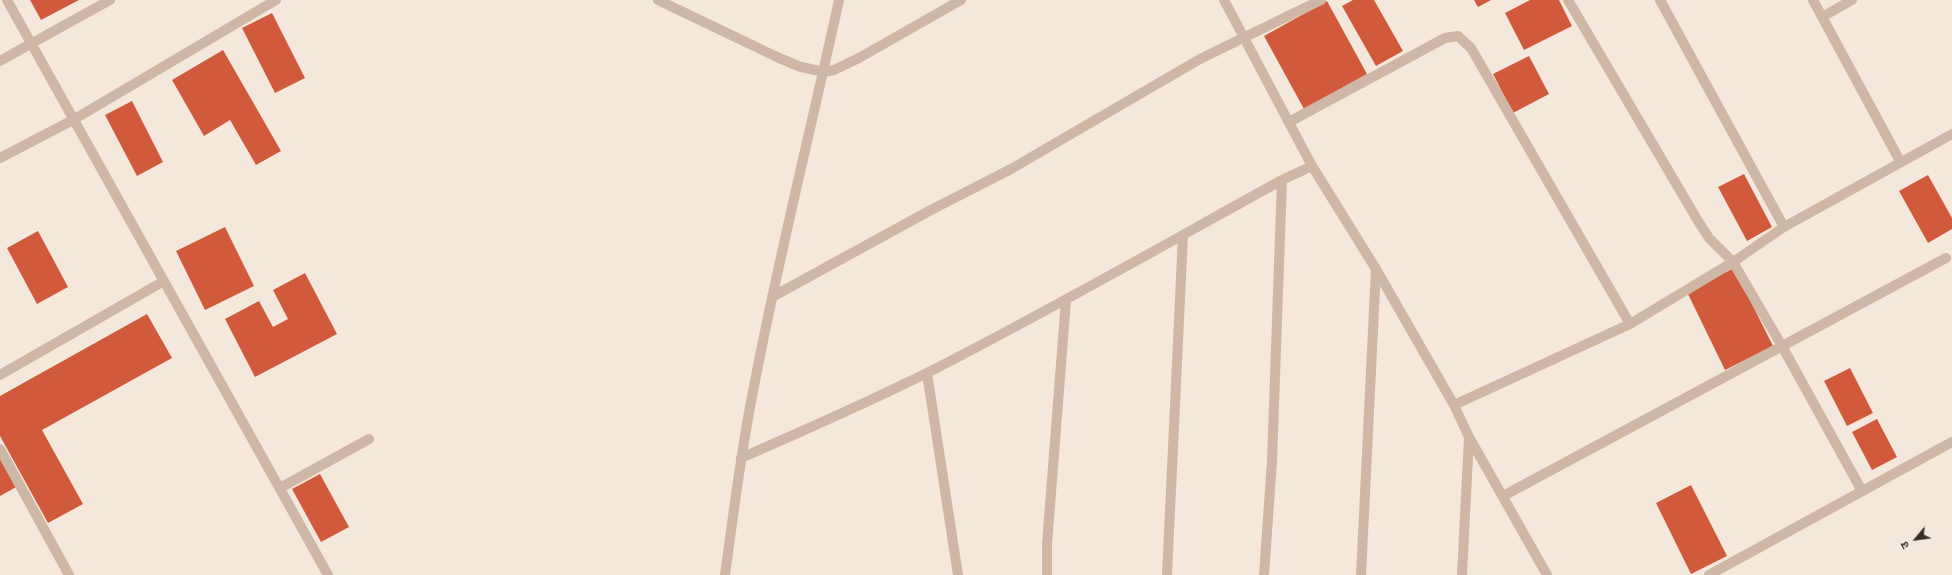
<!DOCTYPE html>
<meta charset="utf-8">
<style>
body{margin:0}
#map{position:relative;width:1952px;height:575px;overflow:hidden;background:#f4e8dc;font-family:"Source Sans 3","Noto Sans Devanagari",sans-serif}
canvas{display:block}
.north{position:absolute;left:1896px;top:519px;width:40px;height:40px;-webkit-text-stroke:3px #fbf2e9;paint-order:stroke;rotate:241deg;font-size:11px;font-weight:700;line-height:16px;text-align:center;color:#392c28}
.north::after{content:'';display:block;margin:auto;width:14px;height:18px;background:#392c28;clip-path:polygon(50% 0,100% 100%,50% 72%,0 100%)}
</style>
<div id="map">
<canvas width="1952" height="575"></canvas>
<div class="north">उ</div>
</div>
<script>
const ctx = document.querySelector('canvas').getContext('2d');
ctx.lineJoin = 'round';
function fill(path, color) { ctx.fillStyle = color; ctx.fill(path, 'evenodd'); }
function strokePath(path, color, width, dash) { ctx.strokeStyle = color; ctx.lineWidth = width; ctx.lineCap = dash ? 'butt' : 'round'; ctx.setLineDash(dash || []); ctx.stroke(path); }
fill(new Path2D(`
 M30 0H79L41 20Z
 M1353 0H1374L1403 51 1376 66 1342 6Z
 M1474 0H1491L1478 7Z
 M1530 0H1559L1572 26 1524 50 1505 13Z
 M1327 1 1367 74 1304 109 1264 36Z
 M272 13 305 78 275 93 242 28Z
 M223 50 281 151 256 165 230 120 204 136 172 80Z
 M1529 56 1549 94 1513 113 1493 74Z
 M132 101 163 162 137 176 105 115Z
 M1744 174 1772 227 1747 241 1718 187Z
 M1928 175 1952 218V229L1928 243 1899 191Z
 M225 227 254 286 205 310 176 251Z
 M38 231 68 287 37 304 7 248Z
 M1734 268 1773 346 1725 370 1687 292Z
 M305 273 337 334 255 377 225 319 259 301 273 327 288 319 273 290Z
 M147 314 172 358 42 430 83 504 48 523 0 436V396Z
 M1850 368 1873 413 1847 426 1824 381Z
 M1877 419 1897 457 1872 470 1852 432Z
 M0 454 18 486 0 496Z
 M320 474 349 527 321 542 292 489Z
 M1691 485 1727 556 1691 574 1656 503Z`), '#d25a3c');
strokePath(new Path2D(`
 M7 0 328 575
 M658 0 779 58 801 67 824 72 834 70 859 58 961 0
 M1224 0 1312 166 1376 269 1454 405 1469 437 1547 575
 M1568 0 1698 221 1709 238 1733 262 1782 346 1862 491
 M1660 0 1784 227
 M1813 0 1900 161
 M1822 17 1852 0
 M0 61 110 0
 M1289 122 1445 38 1458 36 1471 48 1630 324
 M0 158 73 120 276 0
 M772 297 929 211 1011 169 1200 59 1321 0
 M927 373 958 575
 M0 375 164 281
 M1454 405 1630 324 1733 262 1784 227 1952 134
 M0 449 69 575
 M741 458C803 431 866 403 927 373 1047 312 1164 245 1282 180L1312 166
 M280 488 369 439
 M1503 496 1946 258
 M725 575C733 517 740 459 751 402 776 267 810 134 839 0
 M1047 575V544L1066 300
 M1167 575 1183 235
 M1264 575 1272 461 1282 180
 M1361 575 1376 269
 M1462 575 1469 437
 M1709 575 1952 442`), '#ceb7a6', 10);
</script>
